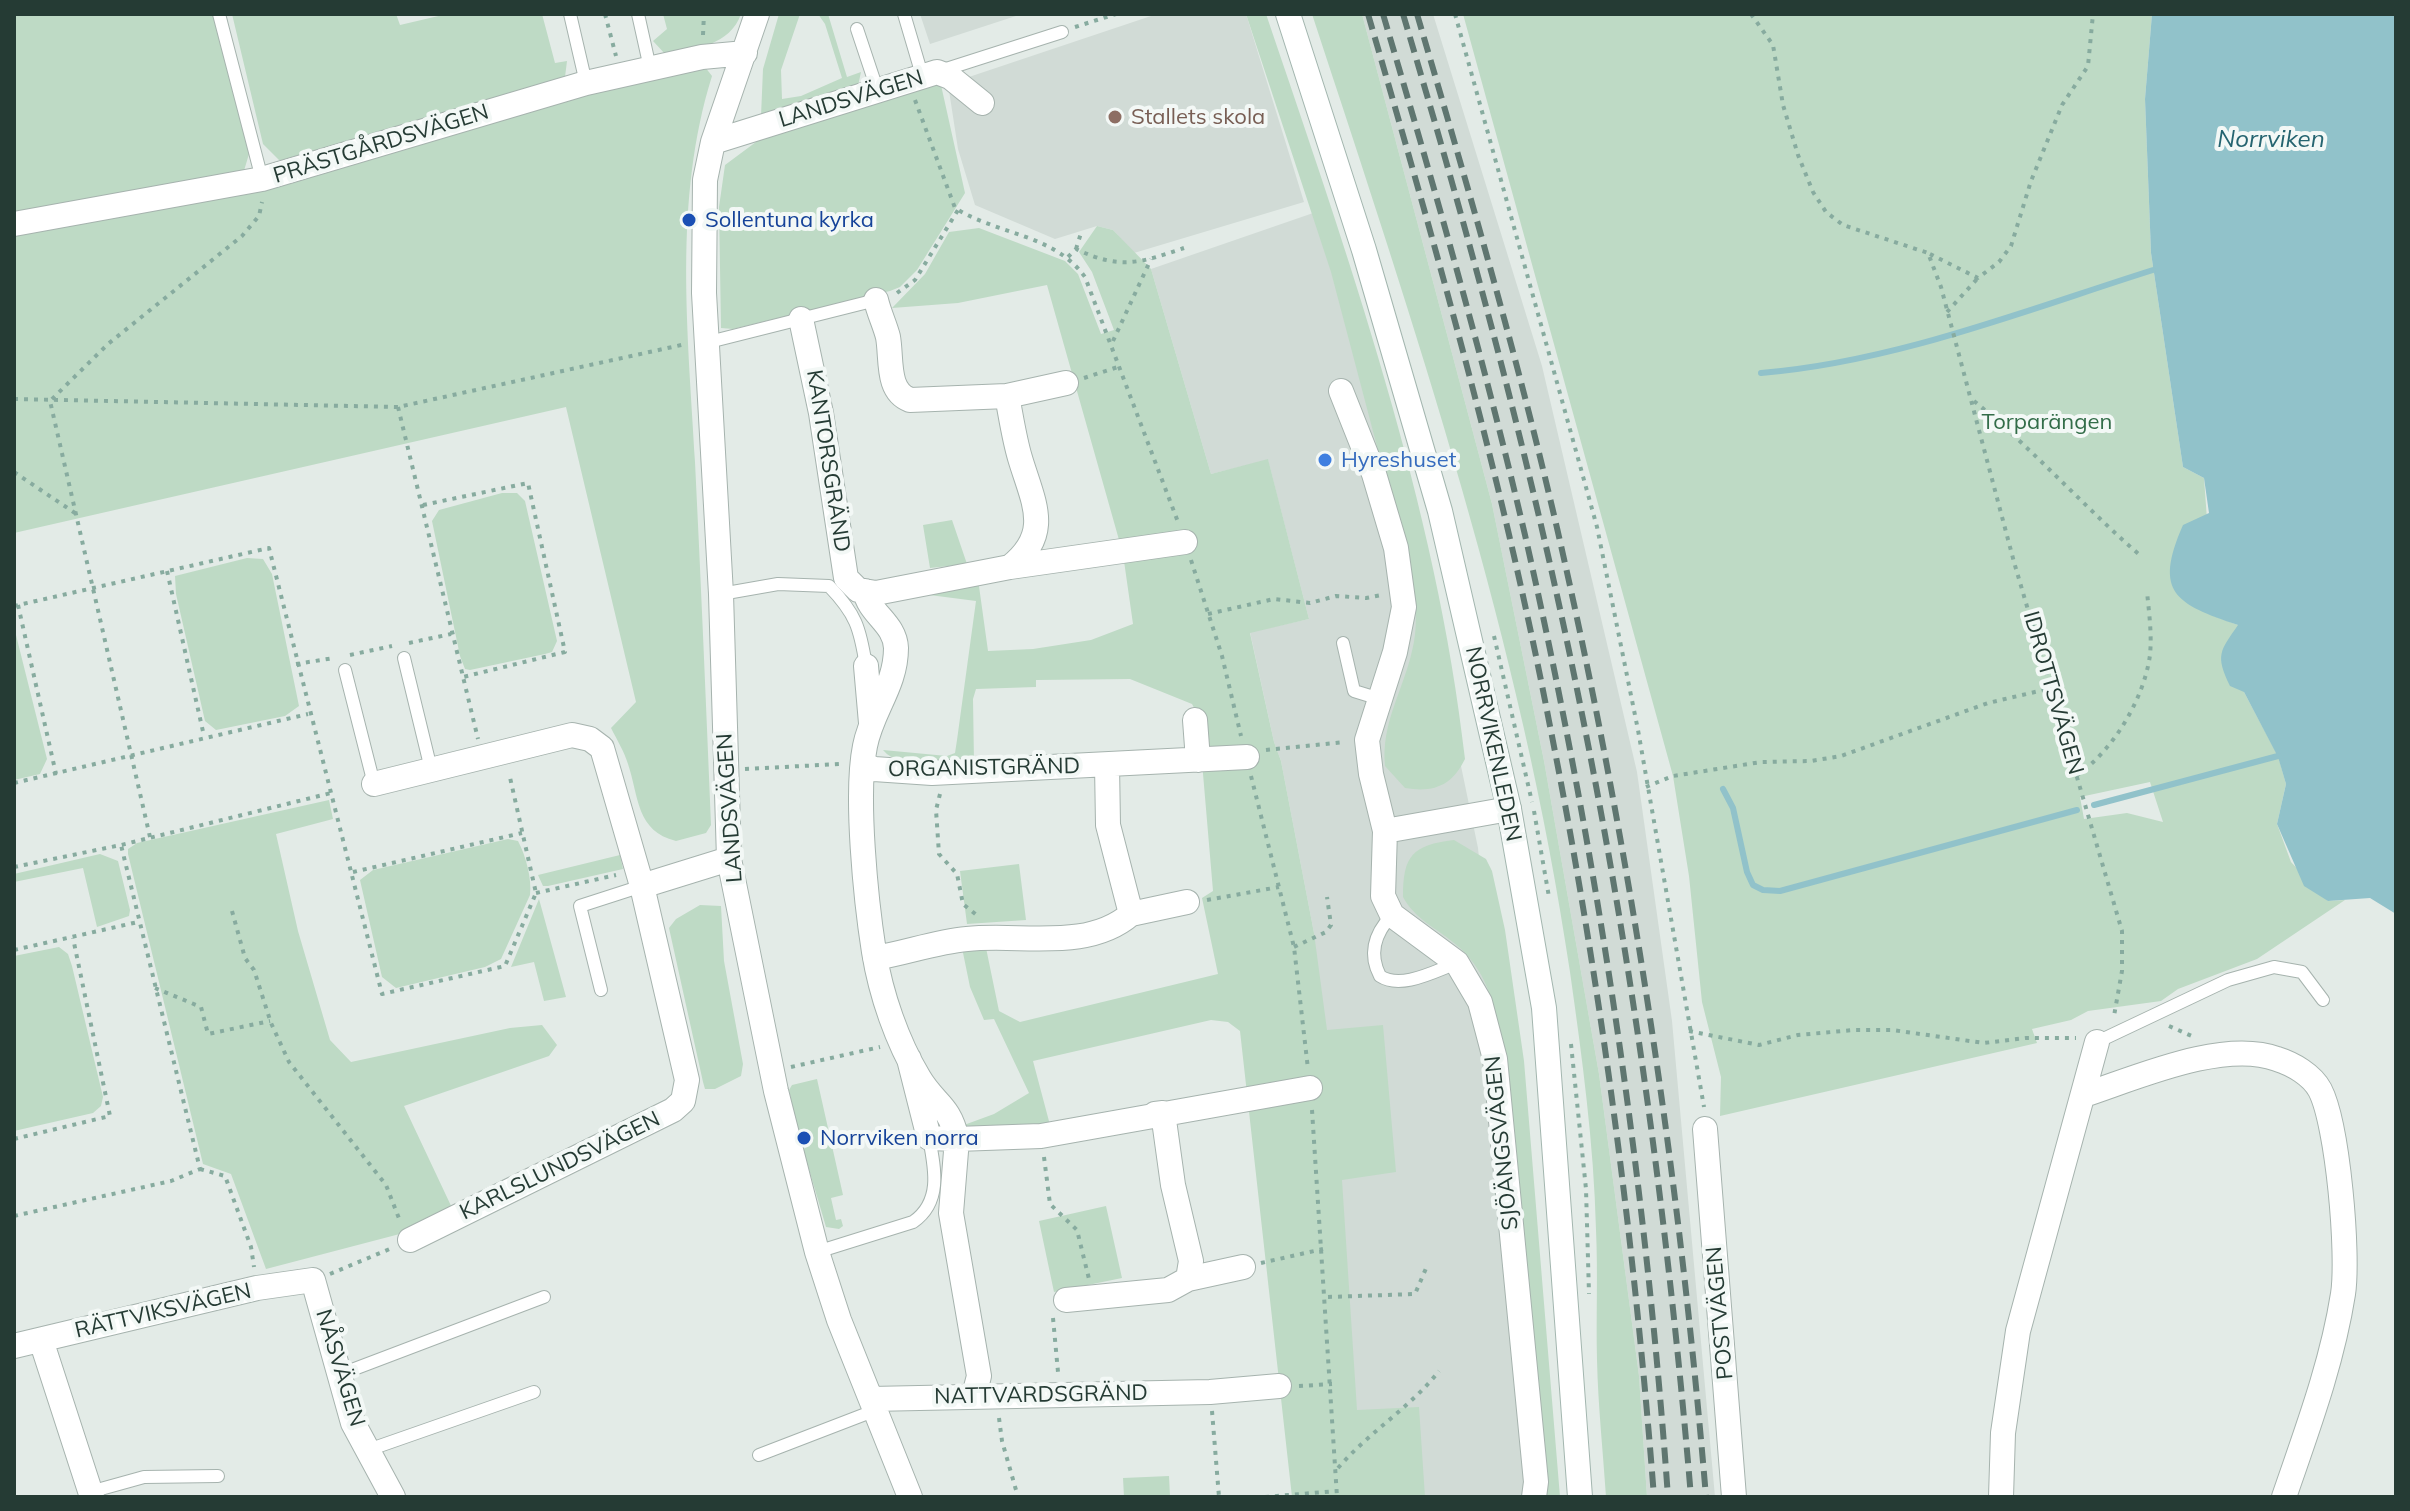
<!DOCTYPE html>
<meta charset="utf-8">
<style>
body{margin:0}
#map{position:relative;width:2410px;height:1511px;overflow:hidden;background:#e3ebe7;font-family:Mulish,sans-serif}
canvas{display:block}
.frame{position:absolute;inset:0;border:16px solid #253b34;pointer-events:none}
</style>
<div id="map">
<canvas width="2410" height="1511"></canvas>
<div class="frame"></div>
</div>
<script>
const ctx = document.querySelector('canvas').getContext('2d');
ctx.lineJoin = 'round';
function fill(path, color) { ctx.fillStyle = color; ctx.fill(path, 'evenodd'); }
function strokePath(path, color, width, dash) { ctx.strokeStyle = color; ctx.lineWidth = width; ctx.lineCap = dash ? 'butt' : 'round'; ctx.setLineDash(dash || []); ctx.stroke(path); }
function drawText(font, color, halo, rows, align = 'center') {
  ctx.font = font + ' Mulish,sans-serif'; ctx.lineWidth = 8; ctx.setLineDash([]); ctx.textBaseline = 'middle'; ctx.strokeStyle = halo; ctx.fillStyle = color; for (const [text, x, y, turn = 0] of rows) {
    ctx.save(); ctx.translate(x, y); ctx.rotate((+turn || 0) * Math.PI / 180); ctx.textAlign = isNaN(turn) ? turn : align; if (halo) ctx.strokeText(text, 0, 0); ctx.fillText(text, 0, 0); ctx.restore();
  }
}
fill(new Path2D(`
 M920 14H1022L930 44Z
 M1157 14H1246L1304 202 1134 253 1113 230 1097 226 1055 239 975 205 958 149 948 84Z
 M1362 14H1433L1542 366 1637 772 1672 1021 1715 1497H1647L1639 1376 1599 1074 1544 761 1492 504Z
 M1319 211 1426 597 1478 848 1543 1497H1351L1314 933 1281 761 1274 742 1250 632 1309 619 1268 460 1211 474 1151 269Z`), '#d1dbd6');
fill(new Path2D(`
 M14 14H213L249 154 243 174 14 216Z
 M232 14H396L400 25 447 14H542L555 63 567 61 565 77 300 162 279 160 263 144Z
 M663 14H741C730 45 696 49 666 55L653 41 667 29Z
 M779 14H800L781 70 782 99 801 96 842 78 825 24 818 14H828L847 77 861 72 858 86 761 116 763 69Z
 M1246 14H1266C1347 253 1437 507 1465 759 1452 785 1435 793 1405 788L1385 766C1381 723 1403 691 1412 651 1418 628 1416 606 1413 583L1331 272Z
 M1312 14H1362L1492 504 1544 761 1599 1074 1639 1376 1647 1497H1606C1603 1451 1598 1405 1597 1360 1596 1317 1598 1273 1596 1230 1594 1144 1582 1057 1570 972 1522 644 1415 328 1312 14Z
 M1463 14H2152L2145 99 2151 253 2183 467 2204 478 2214 616 2238 625 2244 692 2278 756 2286 784 2277 824 2291 862 2328 901 2345 900 2257 959 2178 989 2161 1001 2088 1011 2071 1020 2032 1029 2037 1043 1720 1116 1721 1077 1702 1002 1689 876 1673 776ZM2150 782 2163 822 2127 813 2084 819 2080 797Z
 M705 67 712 76C673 200 688 333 695 462 701 583 706 704 711 825L706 833 676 841C636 831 639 797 628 764 624 751 617 740 611 728L636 702 566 407 14 533V232Z
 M930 82 941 85 965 193 917 270 900 287 890 291 733 329 721 328 719 207 725 165 760 139Z
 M1097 226 1113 230 1151 269 1211 474 1268 459 1309 619 1250 633 1274 742 1281 761 1314 933 1327 1030 1383 1025 1396 1172 1342 1180 1357 1410 1419 1407 1425 1497H1292L1240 1031 1228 1022 1211 1020 1033 1061 1050 1125 974 1129 964 1125 994 1114 1029 1093 994 1019 984 1020 970 987 961 943H985L999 1011 1020 1022 1218 974 1202 898 1213 891 1198 715 1192 704 1130 679 1036 680V687L976 689 973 699 974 762C948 762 901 772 883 750L947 756 955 753 957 740 976 601 914 593 978 579 988 651 1033 649 1091 640 1133 624 1123 554 1047 285 958 303 892 308 925 274 949 232 979 228 1065 261 1078 274 1101 334 1114 330 1092 272 1079 252Z
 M502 493H517L525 501 557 641 552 652 545 654 470 670 465 669 460 656 432 521 439 510Z
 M952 520 967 564 930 568 923 525Z
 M247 558 263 559 272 574 299 706 285 716 216 730 205 721 176 594 175 576Z
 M14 627 47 759 40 774 14 780Z
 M329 800 333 819 276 834 298 931 330 1040 351 1062 510 1028 542 1025 557 1045 549 1056 404 1106 453 1210 415 1230 266 1269 231 1174 203 1164 128 854V849L137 843Z
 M508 839 518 841C526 856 532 879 530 895L501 959 485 967 396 988 382 977 360 880 373 870Z
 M1454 840 1486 859 1492 871 1505 930 1524 1061 1560 1497H1539L1501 1042C1495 1004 1486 968 1454 943 1436 928 1415 919 1403 897 1403 856 1412 845 1454 840Z
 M100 854 118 861 130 910 129 916 97 927 83 868 14 882V874Z
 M620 855 623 869 548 886H543L538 875Z
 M1019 864 1026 920 967 924 960 871Z
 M539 899 566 997 544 1001 534 962 511 967Z
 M700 905 721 906 724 961 743 1064 741 1076 715 1089H705L703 1082 669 928 676 919Z
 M59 947 68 954 72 966 103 1097 101 1106 93 1113 14 1131V956Z
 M817 1079 843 1195 831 1198 836 1220 841 1219 843 1226 839 1229 826 1227 803 1149 810 1146 806 1134 799 1135 789 1090 792 1085Z
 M1106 1206 1122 1278 1054 1292 1039 1221Z
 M1169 1476 1170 1496 1124 1497 1123 1478Z`), '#bedac5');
fill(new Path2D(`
 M2152 14H2396V914L2370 898 2328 901 2304 886 2277 824 2286 784 2278 757 2244 692 2230 686C2215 655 2220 651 2238 625 2176 604 2153 593 2183 525L2209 513 2204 478 2183 467 2151 253 2145 99Z`), '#91c2ca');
strokePath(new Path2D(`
 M1761 373C1895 362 2026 310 2153 270
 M1723 789 1733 808 1747 872 1753 885 1763 890 1780 891 2077 810
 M2094 805 2278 756`), '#91c2ca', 6);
const service = new Path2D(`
 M219 14 262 179
 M570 14 586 83
 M638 14 650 68
 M904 14 922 75
 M857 29 877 89
 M940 71 1062 32
 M709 342 876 300
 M721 594 778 584 829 586C856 614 860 628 866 666
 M1343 643 1354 691 1380 699
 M404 658 431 769
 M345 670 374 784
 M1392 915C1375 933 1368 953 1380 976 1401 990 1435 971 1457 963
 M601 990 580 906 642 886
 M2097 1042 2228 980 2274 967 2302 972 2323 1000
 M817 1252 913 1222C942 1202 935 1169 929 1138
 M341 1374 544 1297
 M368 1450 534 1392
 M759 1455 876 1410
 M90 1492 144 1477 218 1476`);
const minor = new Path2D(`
 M757 14 713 142 705 180 704 293 721 594 729 859 776 1091 817 1252 839 1320 910 1497
 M713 142 937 72 950 77 982 103
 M14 224 262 179 586 83 702 57 745 53
 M876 300C879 313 885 325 888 337 892 359 886 391 910 400L1007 396 1066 383
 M801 319 821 413 846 578 858 590 876 593 1010 567 1185 542
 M1341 391 1374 474 1396 548 1404 607 1395 652 1367 740 1371 774 1385 831 1383 896 1392 915 1457 963 1480 1002 1495 1059 1536 1482 1534 1497
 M1007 396C1011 416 1014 438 1020 458 1033 502 1053 533 1010 567
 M865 591C869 614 895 623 896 648 896 686 872 710 865 746 855 795 866 901 874 952 881 995 897 1041 919 1078 935 1105 949 1104 957 1139L929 1138 909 1059
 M866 666 871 723
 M1195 720 1198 760
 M863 764 874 769 932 773 1247 757
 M374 784 572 735 590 739 602 748 642 886 687 1080 683 1101 673 1110 410 1240
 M1385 831 1509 809
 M642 886 729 859
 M1131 914 1187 902
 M875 958C906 953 935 942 967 939 1020 933 1087 952 1131 914L1108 825 1107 765
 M2084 1095C2136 1078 2223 1039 2277 1059 2293 1064 2312 1075 2320 1090 2338 1125 2349 1255 2343 1294 2332 1364 2307 1430 2284 1497
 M1705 1129 1734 1497
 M1188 1279 1243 1267
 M1066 1300 1168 1290 1188 1279 1191 1261 1173 1185 1163 1113 1155 1114
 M41 1340 92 1497
 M14 1346 257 1288 313 1280 353 1423 393 1497
 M974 1395 979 1376 951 1213 957 1139 1041 1136 1310 1088
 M871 1399 1210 1392 1279 1386
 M2001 1497 2003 1433 2018 1331 2097 1042`);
const secondary = new Path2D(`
 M1288 14 1364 250 1440 511 1509 809 1544 1008 1580 1497`);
strokePath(service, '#a6b3ae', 14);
strokePath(minor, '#a6b3ae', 26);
strokePath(secondary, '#a3b6af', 26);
strokePath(new Path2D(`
 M605 14 616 56
 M1455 14 1597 527 1638 730 1704 1107
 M1751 14 1773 45 1783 105 1798 155 1813 192 1826 212 1843 225 1928 253 1941 287 2014 562 2122 931V971L2114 1016
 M1075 27 1116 14
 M703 35 704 14
 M915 100 955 208C998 235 1054 234 1085 277L1178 522
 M1076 249 1082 230
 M1930 254 1978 278 1999 262 2011 246 2031 181 2062 105 2088 66 2093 14
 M1068 257 1076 249C1120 270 1140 263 1184 248
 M897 293 915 280 958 210
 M1947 312 1978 278
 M1113 341 1151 259
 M1084 378 1121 366
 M14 399 398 407 686 344
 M1974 401C2034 450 2084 507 2142 557
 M398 407 478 739
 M14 472 75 513
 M423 505 528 483 565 652 463 677
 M1191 560 1222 656 1241 736
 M167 571 204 736
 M18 605 56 774
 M14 606 269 548 382 994 505 966 536 893 509 773
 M1208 614 1274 599 1310 603 1336 596 1366 598 1382 595
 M1494 636 1532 802
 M409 643 451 634
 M350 655 392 646
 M296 664 334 658
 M1266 750 1345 742
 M745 769 840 764
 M1251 776 1294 947 1308 1069
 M2076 776C2113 751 2144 699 2150 655 2152 634 2149 612 2147 592
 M14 783 308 714
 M1646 787 1673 776 1761 762 1811 761 1841 756 1988 703 2052 688
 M940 794 936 810 939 854 957 874 963 904 979 917
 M1534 811 1549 897
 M150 837 50 401 108 344 242 236 259 216 262 202
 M14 867 121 845 331 793
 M353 872 522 833
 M536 893 616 875
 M1207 900 1279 887
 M232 911 245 958 254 970 271 1023 289 1062 386 1185 400 1221
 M1294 947 1326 932 1331 925 1327 897
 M14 950 138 922
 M155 988 201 1007 208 1034 270 1021
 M2169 1026 2194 1037
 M1689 1031 1759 1045 1798 1035 1854 1030H1892L1984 1043 2026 1038H2076
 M1571 1044 1586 1189 1589 1294
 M791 1067 880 1047
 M1312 1110 1337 1497
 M14 1139 110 1116 73 938
 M1044 1157 1050 1204 1077 1230 1089 1279
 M200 1169 225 1176 251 1247 254 1267
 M14 1216 171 1181 200 1169 121 845
 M1261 1263 1323 1249
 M330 1274 392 1248
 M1328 1297 1415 1294 1427 1266
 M1053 1318 1058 1372
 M1299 1386 1332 1384
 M1212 1411 1219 1497
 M999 1418 1002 1441 1018 1497
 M1338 1468C1369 1432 1410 1408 1439 1371
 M1265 1497 1337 1491`), '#87ab9f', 4, [4, 6]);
strokePath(service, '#fff', 12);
strokePath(minor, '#fff', 24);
strokePath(secondary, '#fff', 24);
strokePath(new Path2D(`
 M1368 14C1436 248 1503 482 1549 721 1600 977 1634 1237 1654 1497
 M1383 14C1434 186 1484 360 1525 535 1597 851 1645 1174 1668 1497
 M1403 14C1472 245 1535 478 1582 714 1634 972 1669 1234 1691 1497
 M1417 14C1467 184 1517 355 1557 528 1630 846 1679 1172 1706 1497`), '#5f7670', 6, [16, 8]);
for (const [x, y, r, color] of [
 [1115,117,8,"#8d6e63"],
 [689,220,8,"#1a4fb4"],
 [1325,460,8,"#3f7fe0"],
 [804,1138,8,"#1a4fb4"]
]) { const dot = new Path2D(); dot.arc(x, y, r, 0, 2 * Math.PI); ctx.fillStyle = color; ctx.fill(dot); strokePath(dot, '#f3f8f6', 3); }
drawText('22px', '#253b34', '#f3f8f6', [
 ["LANDSVÄGEN",851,99,-17],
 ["PRÄSTGÅRDSVÄGEN",381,144,-17],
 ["KANTORSGRÄND",828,461,81],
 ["IDROTTSVÄGEN",2053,693,74],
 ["NORRVIKENLEDEN",1493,744,78],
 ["ORGANISTGRÄND",984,768,-1],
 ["LANDSVÄGEN",730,808,-94],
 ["SJÖÄNGSVÄGEN",1502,1143,-96],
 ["KARLSLUNDSVÄGEN",560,1166,-26],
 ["RÄTTVIKSVÄGEN",163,1311,-13],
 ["POSTVÄGEN",1720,1313,-95],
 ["NÅSVÄGEN",340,1368,73],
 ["NATTVARDSGRÄND",1041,1395,-1]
]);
drawText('22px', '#785e54', '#f3f8f6', [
 ["Stallets skola",1131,117]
], 'left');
drawText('22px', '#164399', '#f3f8f6', [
 ["Sollentuna kyrka",705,220],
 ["Norrviken norra",820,1138]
], 'left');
drawText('22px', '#336d49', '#f3f8f6', [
 ["Torparängen",2047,422]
]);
drawText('22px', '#366cbe', '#f3f8f6', [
 ["Hyreshuset",1341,460]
], 'left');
drawText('italic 24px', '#256470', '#f3f8f6', [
 ["Norrviken",2271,140]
]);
</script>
